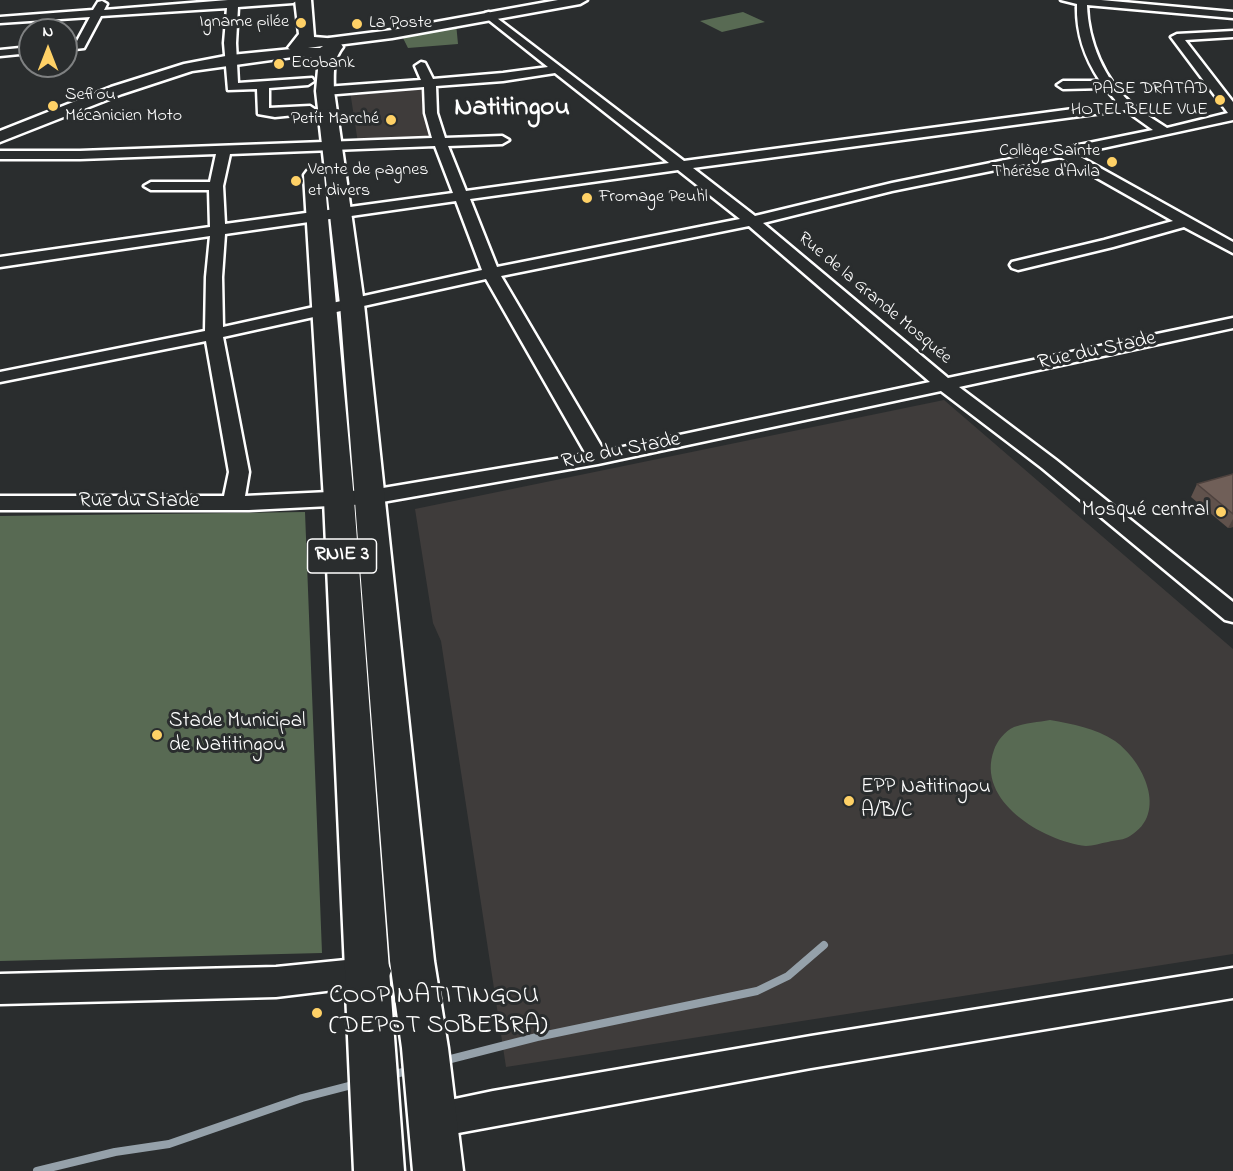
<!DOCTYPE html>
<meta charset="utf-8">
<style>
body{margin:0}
#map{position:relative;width:1233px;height:1171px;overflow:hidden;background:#2a2d2e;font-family:"Indie Flower",sans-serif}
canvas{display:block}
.north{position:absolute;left:18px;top:18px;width:60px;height:60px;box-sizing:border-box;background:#2a2d2e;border:2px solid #7f8182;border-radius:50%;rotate:0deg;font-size:16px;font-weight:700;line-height:24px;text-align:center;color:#fff}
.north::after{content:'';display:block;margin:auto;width:21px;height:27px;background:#ffd166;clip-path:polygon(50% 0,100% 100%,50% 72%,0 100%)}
</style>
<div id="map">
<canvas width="1233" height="1171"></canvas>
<div class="north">N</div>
</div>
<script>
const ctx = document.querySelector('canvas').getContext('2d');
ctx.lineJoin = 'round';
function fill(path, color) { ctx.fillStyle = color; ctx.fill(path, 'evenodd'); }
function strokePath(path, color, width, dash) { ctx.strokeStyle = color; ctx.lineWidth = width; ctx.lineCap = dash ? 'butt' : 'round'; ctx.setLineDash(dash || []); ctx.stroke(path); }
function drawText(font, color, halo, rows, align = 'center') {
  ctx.font = font + ' "Indie Flower",sans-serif'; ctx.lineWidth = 6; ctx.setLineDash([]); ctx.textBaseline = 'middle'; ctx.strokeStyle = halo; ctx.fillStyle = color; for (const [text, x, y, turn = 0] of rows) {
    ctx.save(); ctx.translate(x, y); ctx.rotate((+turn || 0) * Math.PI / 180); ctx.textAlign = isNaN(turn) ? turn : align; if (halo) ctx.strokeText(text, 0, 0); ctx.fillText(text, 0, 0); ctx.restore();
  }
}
fill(new Path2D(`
 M429 85 427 103 422 104 435 136 358 143 350 91Z
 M944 400 1233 649V954L506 1067 441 641 433 623 415 509Z`), '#3f3c3b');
fill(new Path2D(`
 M743 12 765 22 722 32 700 21Z
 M456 23 458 44 408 48 403 38 410 36 408 35Z
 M305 512 322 953 0 961V516Z
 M1050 720C1073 724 1095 728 1115 741 1143 761 1169 813 1130 836 1125 840 1115 840 1108 842 1101 843 1093 846 1086 846 1043 841 975 801 994 750 997 741 1005 731 1014 727 1025 723 1039 722 1050 720Z`), '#586a53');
strokePath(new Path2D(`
 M443 1061 537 1037 757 991 788 976 824 945
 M391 1075 411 1070
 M37 1171 115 1152 169 1144 302 1098 356 1084`), '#95a1aa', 8);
const minor = new Path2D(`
 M228 0H298L293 3 238 7 236 43 238 83 312 78 314 81 308 85 269 88V108L310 106 316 110 314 113 275 117 258 114 257 89 228 90 224 43 227 8 101 16 84 48 66 50V44L76 43 90 17 0 23V17L93 10 98 2 102 1 107 4 104 10Z
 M1061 0H1101L1233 12V18L1087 5C1088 41 1104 80 1132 104 1143 113 1155 120 1167 128L1228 113 1171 37 1177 34 1233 31V37L1185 40 1233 102V120L1075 154 1233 242V253L1184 227 1113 247 1018 270 1012 268 1010 265 1012 262 1104 240 1173 221 1060 157 892 191 763 223 948 378 1233 318V328L959 387 1056 460 1233 602V622L1225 620 1042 468 941 391 598 464 371 504 249 510H0V496H224L229 472 206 341 0 382V372L205 331 206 277 210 236 0 267V257L210 227 209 190H151L144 186 151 182H210L216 154 80 159H0V151H80L432 138 425 113 424 87 325 95 319 91 325 87 421 80 415 66 421 62 425 63 433 79 503 73 548 67 485 17V13L489 12 684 161 1118 103 1105 88 1063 89 1057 85 1063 81H1100C1084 57 1076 33 1077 4ZM555 73 669 163 466 191 448 146 502 144 509 140 502 136 445 138 437 113 436 86 503 81ZM1125 110 1153 130 892 183 755 216 693 168ZM435 146 453 193 225 224 223 186 230 154ZM678 170 740 219 497 267 470 199ZM456 201 482 270 223 327 222 277 225 234ZM749 226 930 382 604 451 501 276ZM486 279 586 454 371 490 245 496 249 472 223 337Z
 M30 47V53L0 56V50Z
 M376 957 387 961 391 971 387 981 376 985 276 997 0 1004V974L276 967Z
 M1233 968V998L811 1068 431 1138 419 1133 414 1121 419 1109 431 1104 493 1091 811 1036Z`);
const tertiary = new Path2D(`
 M558 0H587L580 4 392 38 329 46 322 42 329 38 392 30Z
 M302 48 307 49 309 52 307 55 192 71 122 94 0 142V131L111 87 184 64 231 55Z`);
const trunk = new Path2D(`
 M295 0H311L314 37 338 39 343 47C332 61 334 73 334 91L364 304 434 961 448 1048 463 1171H413L402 1048 390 961 340 304 316 91 319 59 299 56 288 48 299 34ZM323 46 320 48H308Z
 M314 169 321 171 324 175 354 500 404 1171H354L324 500 304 175 307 171Z`);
strokePath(minor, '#fff', 5);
strokePath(tertiary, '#fff', 5);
strokePath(trunk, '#fff', 5);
fill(minor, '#2a2d2e');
fill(tertiary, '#2a2d2e');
fill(trunk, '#2a2d2e');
fill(new Path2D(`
 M1233 474V527L1228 528 1191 497 1197 484Z`), '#60524c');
fill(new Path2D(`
 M1233 519V527L1228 528Z`), '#4e423e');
const building = new Path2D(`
 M1233 474V514L1197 484Z`);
fill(building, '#705f58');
strokePath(building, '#4e423e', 1.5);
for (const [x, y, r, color] of [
 [301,23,6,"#ffd166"],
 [357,24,6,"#ffd166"],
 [279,64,6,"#ffd166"],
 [1220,100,6,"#ffd166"],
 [53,106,6,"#ffd166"],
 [391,120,6,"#ffd166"],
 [1112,162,6,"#ffd166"],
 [296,181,6,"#ffd166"],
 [587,198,6,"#ffd166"],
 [1221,512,6,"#ffd166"],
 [157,735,6,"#ffd166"],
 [849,801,6,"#ffd166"],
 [317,1013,6,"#ffd166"]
]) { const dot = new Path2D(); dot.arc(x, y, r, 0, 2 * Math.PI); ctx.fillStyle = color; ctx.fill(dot); strokePath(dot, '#2a2d2e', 2); }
drawText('18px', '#fff', '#2a2d2e', [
 ["Igname pilée",289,23,"right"],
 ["La Poste",369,24],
 ["Ecobank",291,64],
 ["PASE DRATAD",1208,90,"right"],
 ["HOTEL BELLE VUE",1208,111,"right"],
 ["Sefiou",65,96],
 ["Mécanicien Moto",65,117],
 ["Petit Marché",379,120,"right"],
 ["Collège Sainte",1100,152,"right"],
 ["Thérèse d'Avila",1100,173,"right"],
 ["Vente de pagnes",308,171],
 ["et divers",308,192],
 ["Fromage Peuhl",599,198]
], 'left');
drawText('18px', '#fff', '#2a2d2e', [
 ["Rue de la Grande Mosquée",874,299,40]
]);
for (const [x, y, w] of [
 [342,556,69]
]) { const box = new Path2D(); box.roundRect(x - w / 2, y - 17, w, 34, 4.5); ctx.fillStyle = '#2a2d2e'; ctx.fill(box); strokePath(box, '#fff', 1.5); }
drawText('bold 20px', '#fff', null, [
 ["RNIE 3",342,556]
]);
drawText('21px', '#fff', '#2a2d2e', [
 ["Rue du Stade",1097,352,-12],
 ["Rue du Stade",621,452,-11],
 ["Rue du Stade",139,503]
]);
drawText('21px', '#fff', '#2a2d2e', [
 ["Mosqué central",1209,512,"right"],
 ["Stade Municipal",169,723],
 ["de Natitingou",169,747],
 ["EPP Natitingou",861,789],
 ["A/B/C",861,813]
], 'left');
drawText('26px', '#fff', '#2a2d2e', [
 ["COOP NATITINGOU",329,998],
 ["(DEPOT SOBEBRA)",329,1028]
], 'left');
drawText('bold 27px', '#fff', '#2a2d2e', [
 ["Natitingou",512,110]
]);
</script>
